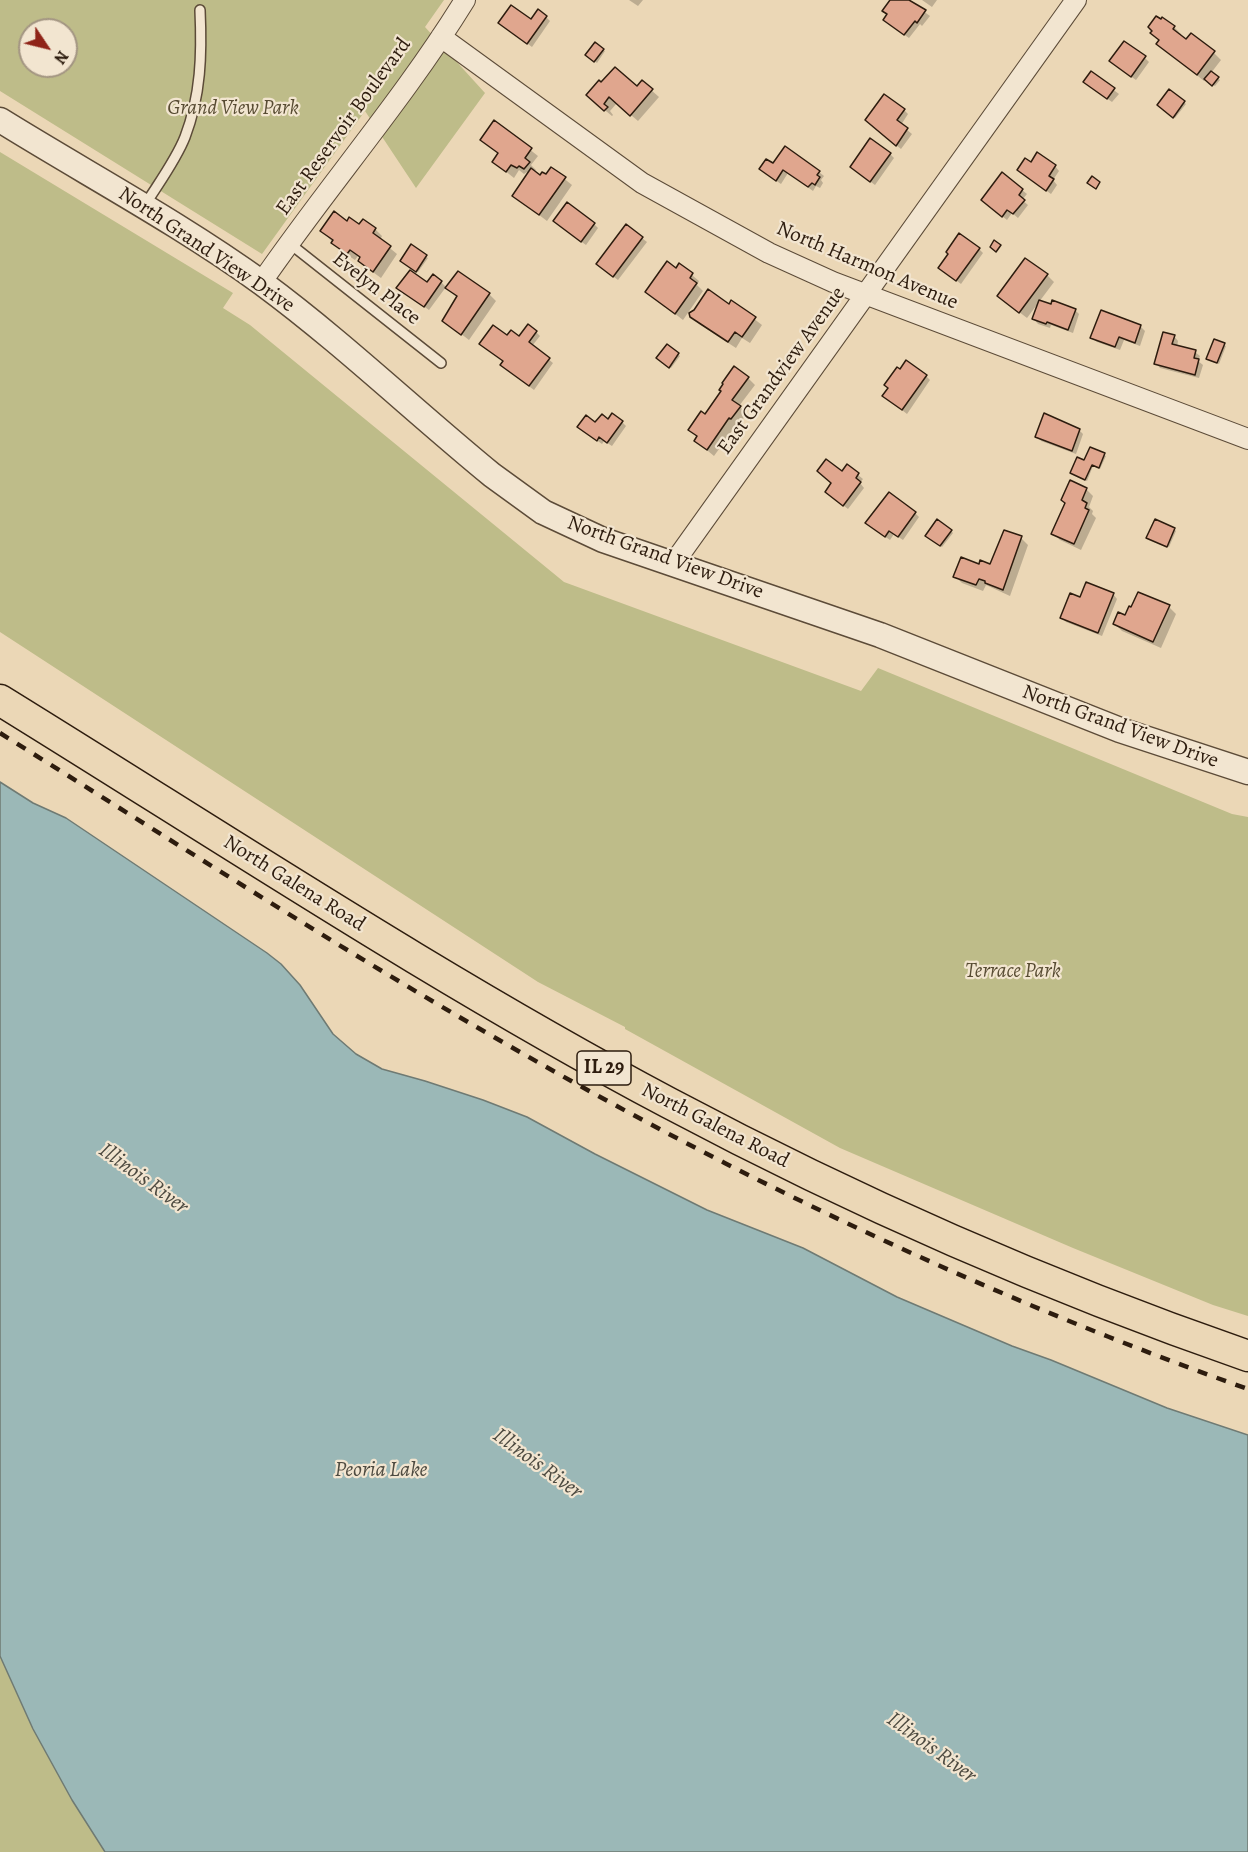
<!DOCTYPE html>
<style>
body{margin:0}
#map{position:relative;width:1248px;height:1852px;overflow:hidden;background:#ebd7b6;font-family:Alegreya,serif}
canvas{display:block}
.north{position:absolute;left:18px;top:18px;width:60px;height:60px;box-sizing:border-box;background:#f2e5d0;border:2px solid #a39582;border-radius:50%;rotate:125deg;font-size:16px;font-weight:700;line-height:24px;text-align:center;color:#2d1c0e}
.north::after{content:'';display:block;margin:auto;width:21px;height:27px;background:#8f2418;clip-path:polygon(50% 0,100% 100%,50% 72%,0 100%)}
</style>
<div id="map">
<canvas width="1248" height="1852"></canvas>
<div class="north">N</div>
</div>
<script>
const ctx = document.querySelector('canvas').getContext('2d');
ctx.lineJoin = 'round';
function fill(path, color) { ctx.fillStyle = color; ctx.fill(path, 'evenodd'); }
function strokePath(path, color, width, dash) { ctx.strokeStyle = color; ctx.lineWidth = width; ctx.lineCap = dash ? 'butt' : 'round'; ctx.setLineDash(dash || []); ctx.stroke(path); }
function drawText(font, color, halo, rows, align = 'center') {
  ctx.font = font + ' Alegreya,serif'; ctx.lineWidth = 4.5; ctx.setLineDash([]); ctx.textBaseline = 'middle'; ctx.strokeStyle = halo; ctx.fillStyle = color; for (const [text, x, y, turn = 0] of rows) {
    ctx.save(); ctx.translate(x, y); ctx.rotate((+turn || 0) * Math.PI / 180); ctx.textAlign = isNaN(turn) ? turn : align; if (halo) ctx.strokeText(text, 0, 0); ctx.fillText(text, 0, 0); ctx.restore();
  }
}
fill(new Path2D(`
 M0 0H444L425 27 485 93 416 188 365 111 262 254 0 91ZM30 30H66V66H30Z
 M0 152 233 293 223 308 250 325 564 582 861 691 878 668 1232 814 1248 817V1316L1213 1305 1073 1248 840 1148 625 1029V1027L538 982 0 632Z
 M0 1656 72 1800 105 1852H0Z`), '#bebc89');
const water = new Path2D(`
 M0 782 33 803 66 818 267 953 281 964 300 985 333 1034 356 1054 382 1069 425 1081 483 1100 527 1117 595 1154 707 1210 803 1248 897 1297 1012 1346 1051 1360 1167 1408 1248 1435V1852H105L72 1800 33 1729 0 1656Z`);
fill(water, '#9bb8b7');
strokePath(water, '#6f7a73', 1.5);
fill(new Path2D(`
 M629 0H643L638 6Z
 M899 0H908L930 16 922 26 920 24 909 38 889 24Z
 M922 0H937L932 7Z
 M546 17 550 21 532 47 505 27Z
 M1174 27 1181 34 1180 36 1214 53 1221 60 1211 73 1220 80 1215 86 1206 79 1204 81 1158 44Z
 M596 44 605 51 597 63 587 55Z
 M1145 58 1149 62 1136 80 1116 66Z
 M1091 73 1119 94 1112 102 1089 86Z
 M642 82 659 97 638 121 617 103 610 111 613 115 612 116 595 102 637 88Z
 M1169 91 1186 104 1175 118 1160 107Z
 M904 110 908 114 901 125 912 134 901 149 871 125Z
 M495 122 538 156 531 165 536 170 534 172 540 177 546 176 552 169 572 185 547 221 514 196 529 174 527 172 524 174 519 170 514 178 494 162 499 154 482 140Z
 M890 154 894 158 875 185 856 171Z
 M1031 164 1055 166 1059 171 1053 180 1057 185 1051 194 1023 174Z
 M773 165 819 172 824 176 821 180 823 183 820 188 816 186 813 191 788 173 781 184 765 173Z
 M1022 190 1027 194 1022 200 1028 205 1018 218 1012 213 1007 220 987 204Z
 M347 223 375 229 382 236 380 240 397 254 381 278 366 267 358 256 355 260 340 250 322 231Z
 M594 224 598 228 586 245 559 226Z
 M626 226 647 242 618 280 602 268Z
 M979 249 983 253 961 284 940 268 950 254Z
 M426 257 428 258 418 272 403 262Z
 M680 265 699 281 697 285 703 291 683 320 647 292Z
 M1047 275 1054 282 1027 318 1006 302Z
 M433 276 441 282 447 288 489 294 496 301 469 340 443 320 458 298 454 295 446 287 429 310 398 288 427 284Z
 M732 302 762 325 750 343 742 338 736 348 699 324 692 317 729 306Z
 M1075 310 1079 314 1073 333 1051 325 1050 328 1038 324 1034 319Z
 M1102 312 1141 327 1145 331 1140 346 1124 340 1120 350 1097 342 1092 337Z
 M536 332 540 336 532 346 553 363 534 390 506 369 504 362 507 337 519 338Z
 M1174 336 1178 341 1177 347 1195 352 1200 356 1198 361 1203 365 1199 378 1160 368 1156 363Z
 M1215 341 1226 346 1219 364 1209 360Z
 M667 346 680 356 671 368 660 360Z
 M926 376 930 380 907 414 884 396Z
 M748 378 755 385 739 406 747 414 738 425 737 424 714 456 696 441 698 438 690 430 705 416 723 391Z
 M608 421 622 422 626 426 612 446 604 441 602 444 584 431Z
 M1079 430 1083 434 1076 454 1041 441 1037 436Z
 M1091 449 1106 456 1100 469 1093 466 1087 481 1072 473 1085 462Z
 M847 466 863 479 860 483 864 488 848 509 831 496Z
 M1086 489 1093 496 1089 507 1093 511 1092 514 1096 518 1081 550 1060 540 1053 533Z
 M915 513 919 517 903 540 894 534 890 540 871 527Z
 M1174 529 1176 531 1169 547 1150 539Z
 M951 531 953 533 942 547 929 538Z
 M1021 538 1028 545 1010 596 986 585 983 591 962 583 955 576 980 566H991Z
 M1113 594 1117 599 1102 636 1066 622 1062 618 1081 599Z
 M1169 607 1176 614 1161 648 1122 631 1115 624 1126 617Z`), '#0003');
const building = new Path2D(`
 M890 0H909L926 10 917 23 915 21 904 35 883 20 887 14 882 11Z
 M511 5 531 19 538 9 547 16 527 44 498 23Z
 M1156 16 1161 19 1162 17 1175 26 1173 29 1186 39 1191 33 1215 51 1197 75 1156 44 1159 40 1150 33 1152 31 1148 27Z
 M1124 41 1146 56 1131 77 1109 61Z
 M595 42 604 49 594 62 585 55Z
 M615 67 637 86 642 80 653 89 630 116 609 97 604 104 608 107 604 111 586 95 599 80 601 82Z
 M1091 71 1115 88 1107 99 1083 82Z
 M1211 71 1219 77 1212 86 1204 79Z
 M1169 89 1185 101 1173 118 1157 105Z
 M884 94 905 109 897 120 908 128 896 146 865 120Z
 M494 120 532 148 525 158 530 162 524 169 519 166 517 168 511 165 506 172 492 162 498 153 480 140Z
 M870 138 891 153 870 182 850 167Z
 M785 146 820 171 817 175 820 177 815 185 812 183 808 187 783 170 776 181 759 169 766 159 773 163Z
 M1037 152 1056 165 1049 176 1054 179 1046 191 1017 170 1025 158 1031 162Z
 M551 167 566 177 539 215 512 196 531 168 540 175 542 172 546 174Z
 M1002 172 1023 189 1019 195 1025 200 1013 214 1007 210 1002 217 981 200Z
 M1092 176 1100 182 1096 189 1087 183Z
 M567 202 595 223 581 242 553 221Z
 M334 211 347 221 349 217 359 224 363 219 376 228 373 233 391 246 373 272 358 261 360 257 350 250 347 254 331 243 333 240 320 231Z
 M626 224 643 237 613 277 596 264Z
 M959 233 980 248 956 281 938 268 948 254 946 252Z
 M994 240 1001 245 996 252 990 247Z
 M411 244 427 255 416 272 400 261Z
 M1025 258 1048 274 1019 313 997 296Z
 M667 261 676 268 679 263 693 273 690 278 697 283 675 314 645 292Z
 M410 270 427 282 433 274 442 281 424 307 396 288Z
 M458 271 490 293 461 335 442 321 457 296 445 288Z
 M708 289 729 304 731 300 756 317 742 337 735 332 728 342 690 317 689 313 694 310Z
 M1039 300 1051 304 1052 300 1076 309 1068 330 1047 322 1046 324 1032 319Z
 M1101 310 1141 325 1135 343 1119 337 1115 347 1090 338Z
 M528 324 537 331 529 342 550 358 529 386 500 365 503 361 479 344 493 325 507 335 511 330 519 336Z
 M1163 332 1175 335 1172 344 1196 350 1194 358 1199 359 1195 375 1154 364Z
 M1214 339 1225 343 1217 363 1206 359Z
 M667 344 679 353 669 368 656 358Z
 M906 360 927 375 902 410 882 396 888 388 884 385 897 367 900 369Z
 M734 366 749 377 732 400 741 406 731 419 729 418 707 450 694 441 697 436 688 430 701 411 705 414 721 391 719 390 723 384 722 383Z
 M612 413 623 421 607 443 599 437 597 441 577 427 586 415 595 422 602 414 608 419Z
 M1044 413 1080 429 1072 451 1035 437Z
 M1090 447 1105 453 1099 468 1092 465 1085 480 1070 473 1077 457 1084 460Z
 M826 459 842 471 847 464 859 473 856 478 861 482 843 506 825 492 831 483 817 471Z
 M1070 480 1087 488 1082 500 1087 503 1085 508 1089 510 1074 544 1051 534 1065 503 1061 500Z
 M889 492 916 512 898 537 889 531 885 537 865 523Z
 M937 519 952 530 940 546 925 536Z
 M1155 519 1175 528 1167 547 1146 538Z
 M1004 530 1022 536 1003 590 985 583V581L979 579 976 585 953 577 961 557 979 564 980 560 990 564Z
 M1086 582 1114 593 1098 633 1060 618 1070 593 1080 597Z
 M1138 592 1170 605 1153 642 1113 624 1118 612 1125 615 1129 606 1131 607Z`);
fill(building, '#e0a68e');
strokePath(building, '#2d1c0e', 1.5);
const service = new Path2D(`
 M145 205C158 184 176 160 185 137 201 95 202 54 200 10
 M289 243 441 363`);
const minor = new Path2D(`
 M441 37 642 183 769 253 833 282 1248 439
 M261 283C327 187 404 99 465 0
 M673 564 1076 0`);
const tertiary = new Path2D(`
 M0 120C87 174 179 223 262 283 342 342 415 412 492 475L543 512 603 540 880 635 1120 730 1248 772`);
const primary = new Path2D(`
 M0 700C222 837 439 981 669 1103 855 1202 1049 1287 1248 1356`);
strokePath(service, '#5c4b38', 12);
strokePath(minor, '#5c4b38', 22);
strokePath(tertiary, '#5c4b38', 27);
strokePath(primary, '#2d1c0e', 33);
strokePath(service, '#f2e5d0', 9);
strokePath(minor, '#f2e5d0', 20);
strokePath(tertiary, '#f2e5d0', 24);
strokePath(primary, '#ebd7b6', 30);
strokePath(new Path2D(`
 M0 733C173 841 344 952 520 1052 752 1185 996 1300 1248 1389`), '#2d1c0e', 4.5, [10, 10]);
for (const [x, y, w] of [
 [604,1068,54]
]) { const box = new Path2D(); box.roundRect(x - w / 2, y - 17, w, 34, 4.5); ctx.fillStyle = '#f2e5d0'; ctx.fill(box); strokePath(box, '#2d1c0e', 1.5); }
drawText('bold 20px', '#2d1c0e', null, [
 ["IL 29",604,1068]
]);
drawText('italic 21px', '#584c33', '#f2e5d0', [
 ["Grand View Park",233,109],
 ["Terrace Park",1013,972]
]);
drawText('21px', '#2d1c0e', '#f2e5d0', [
 ["East Reservoir Boulevard",344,127,-54],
 ["North Grand View Drive",206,250,34],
 ["North Harmon Avenue",867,266,23],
 ["Evelyn Place",376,289,38],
 ["East Grandview Avenue",782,371,-54],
 ["North Grand View Drive",665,558,20],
 ["North Grand View Drive",1120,727,20],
 ["North Galena Road",294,884,32],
 ["North Galena Road",715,1126,27]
]);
drawText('italic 22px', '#4e4b41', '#f2e5d0', [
 ["Illinois River",143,1179,36],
 ["Illinois River",537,1464,36],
 ["Peoria Lake",381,1471],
 ["Illinois River",931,1748,36]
]);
</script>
